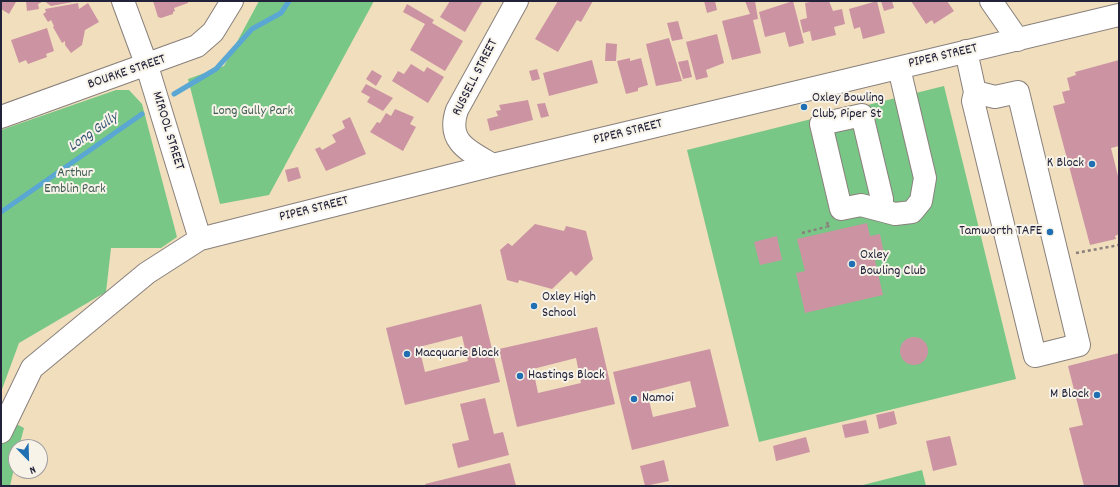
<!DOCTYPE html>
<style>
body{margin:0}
#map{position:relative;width:1120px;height:487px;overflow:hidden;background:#f0debd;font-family:Dekko,sans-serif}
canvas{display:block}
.frame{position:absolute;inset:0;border:2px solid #22223b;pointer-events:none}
.north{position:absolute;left:8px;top:439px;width:40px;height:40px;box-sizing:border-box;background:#f7f3e8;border:1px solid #a29fa3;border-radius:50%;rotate:157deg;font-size:11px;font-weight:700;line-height:16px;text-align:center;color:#22223b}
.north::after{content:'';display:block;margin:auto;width:14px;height:18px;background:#1f6fb2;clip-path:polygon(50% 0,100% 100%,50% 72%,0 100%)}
</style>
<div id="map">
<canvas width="1120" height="487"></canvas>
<div class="frame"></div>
<div class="north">N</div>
</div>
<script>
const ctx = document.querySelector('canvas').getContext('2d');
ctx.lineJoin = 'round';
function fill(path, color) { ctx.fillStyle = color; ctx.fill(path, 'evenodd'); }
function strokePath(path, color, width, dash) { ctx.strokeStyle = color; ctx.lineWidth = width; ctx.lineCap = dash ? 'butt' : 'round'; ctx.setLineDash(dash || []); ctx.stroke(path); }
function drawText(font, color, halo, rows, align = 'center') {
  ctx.font = font + ' Dekko,sans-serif'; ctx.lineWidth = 4; ctx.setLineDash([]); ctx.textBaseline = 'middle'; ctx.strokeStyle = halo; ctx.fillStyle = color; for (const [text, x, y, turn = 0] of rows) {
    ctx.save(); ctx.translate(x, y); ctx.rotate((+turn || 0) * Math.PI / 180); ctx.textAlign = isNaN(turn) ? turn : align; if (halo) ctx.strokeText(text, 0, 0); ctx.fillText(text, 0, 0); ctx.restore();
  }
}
fill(new Path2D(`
 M259 1H374L269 195 220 204 188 79 224 66Z
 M944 86 1016 379 759 442 687 150Z
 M116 90H129L142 104 177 237 161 248H111L106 292 19 343 1 392V130Z
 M1 416 24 428 19 447H16V460L10 486H1Z
 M922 470 926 486H859Z`), '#79c786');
strokePath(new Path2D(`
 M174 94 216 69 252 29 281 13 289 1
 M1 212 142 114`), '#5aa7d3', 5);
fill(new Path2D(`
 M1 1 16 2 9 14 1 9Z
 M26 1H44L38 4 39 9 27 11Z
 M44 1H72L73 2 51 6Z
 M153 1H188V3L174 8 175 11 173 12V14L161 18 158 17Z
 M450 1H483L465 32 440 17Z
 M558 1H593L581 22 577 20 558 52 535 39Z
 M704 1H715L717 10 707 13Z
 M745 1H755L758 19 753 20 761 53 732 60 722 21 750 14Z
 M793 1 804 43 789 47 785 32 765 37 759 12Z
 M815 1H829L833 11 842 9 845 24 834 27 836 35 812 41 810 31 803 33 800 20 807 18 805 3Z
 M877 1 885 33 863 39 860 27 854 29 849 9Z
 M881 1H892L894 8 884 11Z
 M911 1H947L954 11 934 24 932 20 926 24Z
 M78 3 79 9 88 3 99 22 85 30 82 45 71 53 65 45V41L62 43 53 27 54 26 51 20 48 22 43 14 46 12 45 9Z
 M407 4 434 20 432 23 463 41 445 71 410 50 425 24 403 12Z
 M678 21 683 39 672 41 667 23Z
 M47 28 54 51 46 54 47 57 28 64 26 60 19 63 11 40Z
 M717 34 724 63 706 70 708 77 696 80 686 42Z
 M669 38 682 81 656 86 646 44Z
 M606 43 617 44 616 61H605Z
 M630 58V61L641 58 648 85 638 88V91L626 94 617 61Z
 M592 60 598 83 549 96 543 73Z
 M688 60 692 77 683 79 678 62Z
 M1119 60V146L1111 148 1119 180V234L1115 236 1116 239 1090 245 1053 106 1065 103 1062 92 1070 90 1067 78 1076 75 1075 72Z
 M411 64 424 72 427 67 444 77 428 103 392 81 398 71 404 74Z
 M537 69 540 79 532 81 529 71Z
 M372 70 382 76 376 86 366 79Z
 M366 84 393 98 383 111 367 102 370 97 361 92Z
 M528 100 533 120 490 131 487 119 498 116 496 111 501 110 499 105Z
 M545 103 549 116 541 118 537 104Z
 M395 109 414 117 410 124 416 127 403 151 370 132 377 122 380 123 386 113 391 116Z
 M350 117 366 154 326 171 315 149 320 147 322 150 336 142 332 135 345 128 342 121Z
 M298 167 301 178 288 182 285 170Z
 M867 223 870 236 880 234 884 254 874 256 883 295 805 313 796 273 805 271 797 239Z
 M535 224 564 231 566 226 586 231 593 259 576 276 571 271 552 289 519 280 518 283 507 280 500 250 508 243 512 246Z
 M777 236 782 260 760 265 754 242Z
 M481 304 500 382 405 405 386 328ZM462 336 468 361 425 372 419 347Z
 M597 327 615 404 517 427 499 349ZM576 358 581 383 538 393 533 369Z
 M900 351a14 14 0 1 1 28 0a14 14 0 1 1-28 0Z
 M710 349 729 426 632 450 613 372ZM690 381 696 407 653 417 647 392Z
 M1119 353V486H1084L1069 428 1083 425 1068 366Z
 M485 398 494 434 503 432 509 455 458 468 452 444 469 440 460 404Z
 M894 411 897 424 879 429 876 415Z
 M866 420 869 433 845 438 842 425Z
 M950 436 957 465 933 471 926 441Z
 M806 437 810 452 776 461 773 446Z
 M664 460 669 481 645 486 640 466Z
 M510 463 516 486H426L425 484Z`), '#cc93a3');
const minor = new Path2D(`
 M123 1 147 66 200 239
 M991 1 1018 40
 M966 51 975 92 973 101 1035 356 1079 345 1018 92 995 97 975 92
 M1 117 197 46 213 32 232 1
 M493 165C469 151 446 142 457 110L517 1
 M882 210V199L862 115 821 124 841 209 861 205 895 214 912 212 921 201 925 178 899 68
 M1 432 32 368 147 273 200 239 493 165 1119 15`);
strokePath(minor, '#89807c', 24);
strokePath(new Path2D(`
 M828 222 826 227 832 225
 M802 233 826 227
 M1076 253 1119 245`), '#89807c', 2.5, [3, 3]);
strokePath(minor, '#fff', 22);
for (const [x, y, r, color] of [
 [804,107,4,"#1f6fb2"],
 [1092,164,4,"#1f6fb2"],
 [1050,232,4,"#1f6fb2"],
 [852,264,4,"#1f6fb2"],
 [534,306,4,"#1f6fb2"],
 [407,354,4,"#1f6fb2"],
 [520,376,4,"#1f6fb2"],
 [1097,395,4,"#1f6fb2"],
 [634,399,4,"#1f6fb2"]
]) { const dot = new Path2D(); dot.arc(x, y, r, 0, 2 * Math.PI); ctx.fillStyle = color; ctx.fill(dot); strokePath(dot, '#f7f3e8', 1.5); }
drawText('14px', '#22223b', '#f7f3e8', [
 ["PIPER STREET",943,57,-13],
 ["BOURKE STREET",127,73,-19],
 ["RUSSELL STREET",476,78,-63],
 ["MIROOL STREET",167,131,73],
 ["PIPER STREET",628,133,-14],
 ["PIPER STREET",314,210,-14]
]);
drawText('14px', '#22223b', '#f7f3e8', [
 ["Oxley Bowling",812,99],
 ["Club, Piper St",812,115],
 ["K Block",1084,164,"right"],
 ["Tamworth TAFE",1042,232,"right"],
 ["Oxley",860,256],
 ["Bowling Club",860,272],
 ["Oxley High",542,298],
 ["School",542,314],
 ["Macquarie Block",415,354],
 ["Hastings Block",528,376],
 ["M Block",1089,395,"right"],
 ["Namoi",642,399]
], 'left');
drawText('14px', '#405c55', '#f7f3e8', [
 ["Long Gully Park",253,112],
 ["Arthur",75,174],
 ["Emblin Park",75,190]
]);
drawText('italic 15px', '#385778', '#f7f3e8', [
 ["Long Gully",94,133,-35]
]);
</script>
